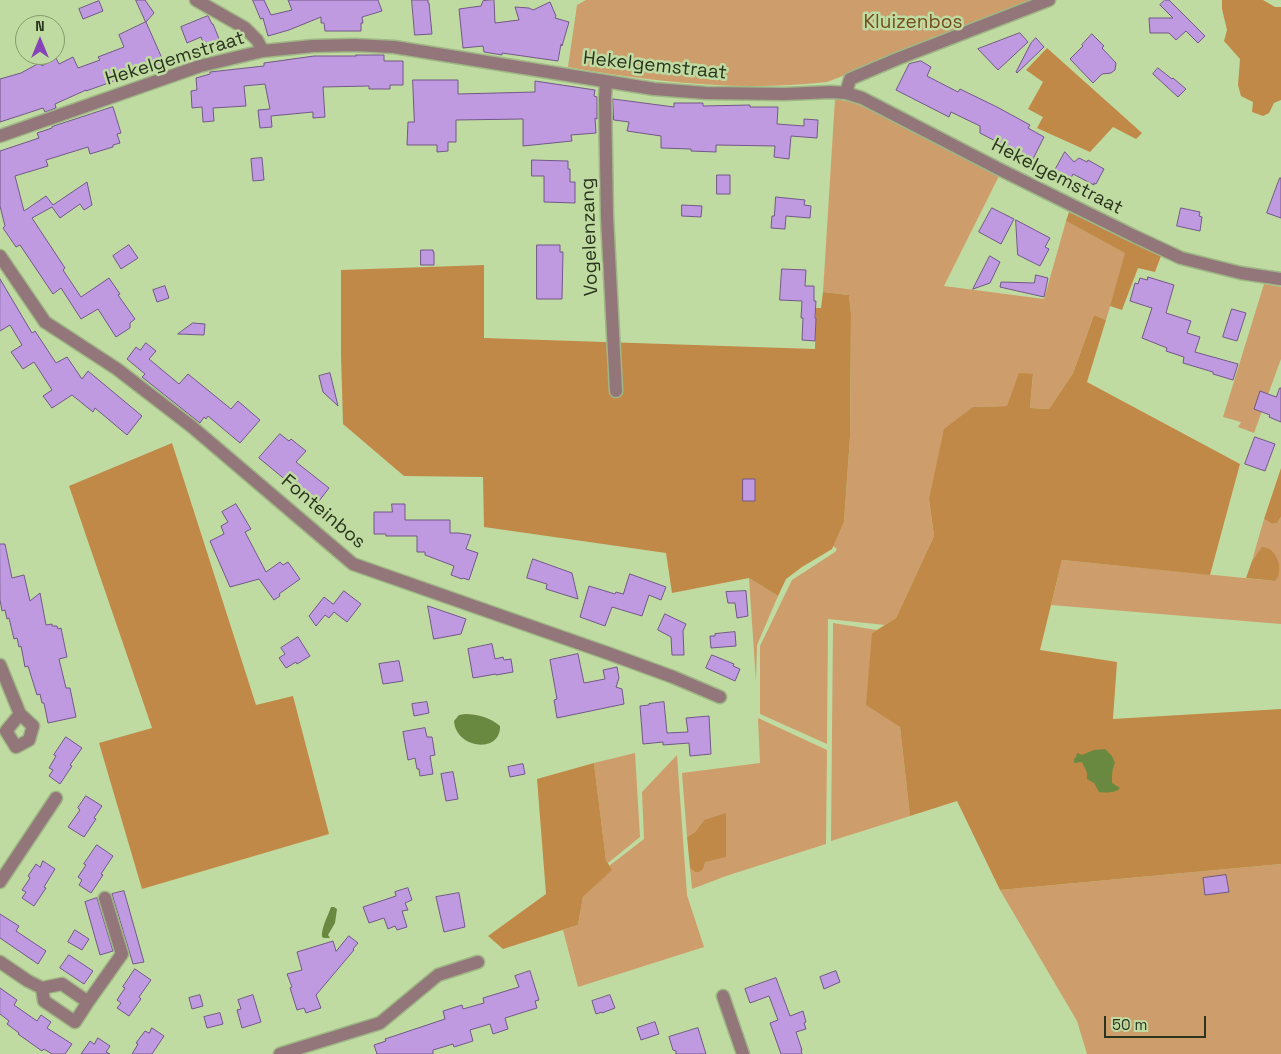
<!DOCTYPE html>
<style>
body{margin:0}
#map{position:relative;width:1281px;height:1054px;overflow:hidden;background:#c0dba2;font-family:"Space Grotesk",sans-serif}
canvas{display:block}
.north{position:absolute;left:15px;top:15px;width:50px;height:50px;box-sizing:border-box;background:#c0dba2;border:1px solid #84996d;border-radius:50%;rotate:0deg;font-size:14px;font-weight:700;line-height:20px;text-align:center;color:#2b351e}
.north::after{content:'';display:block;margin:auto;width:18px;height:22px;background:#8642b6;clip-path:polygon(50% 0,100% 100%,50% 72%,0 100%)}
.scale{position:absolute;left:1104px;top:1016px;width:102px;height:22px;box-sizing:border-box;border:2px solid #2b351e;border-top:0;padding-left:6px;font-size:15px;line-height:18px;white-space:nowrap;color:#2b351e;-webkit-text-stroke:4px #c0dba2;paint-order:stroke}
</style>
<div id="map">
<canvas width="1281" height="1054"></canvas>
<div class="north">N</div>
<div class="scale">50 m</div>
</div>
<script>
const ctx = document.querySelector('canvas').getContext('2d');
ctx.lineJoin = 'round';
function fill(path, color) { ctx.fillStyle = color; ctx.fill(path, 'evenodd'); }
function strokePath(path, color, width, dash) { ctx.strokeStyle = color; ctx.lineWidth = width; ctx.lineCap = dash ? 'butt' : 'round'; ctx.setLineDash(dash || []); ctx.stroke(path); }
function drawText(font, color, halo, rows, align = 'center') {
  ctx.font = font + ' "Space Grotesk",sans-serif'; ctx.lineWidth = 5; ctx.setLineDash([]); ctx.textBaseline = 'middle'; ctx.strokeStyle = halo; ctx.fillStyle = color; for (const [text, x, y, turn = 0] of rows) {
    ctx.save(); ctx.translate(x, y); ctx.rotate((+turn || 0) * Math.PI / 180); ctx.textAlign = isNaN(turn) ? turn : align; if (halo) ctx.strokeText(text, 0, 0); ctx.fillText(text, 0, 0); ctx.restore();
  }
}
fill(new Path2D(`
 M586 0H1039L827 82C740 92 653 82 568 67L577 5Z
 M835 99 851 102 877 112 999 176 944 286 1044 299 1066 221 1126 253 1106 320 1094 315 1073 373 1049 409 1030 408 1033 375 1007 406 973 407 929 499 934 536 896 618 885 625 828 619 827 744 760 714V646L792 580 835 552 837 549 833 546 844 522 850 437 851 314 849 295 823 292Z
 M1264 284 1281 287V359L1254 433 1238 427 1241 422 1223 417Z
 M1281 517V624L1051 605 1062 560 1275 581 1256 555 1252 561 1264 519 1272 524 1277 523Z
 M749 578 778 596 757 645 756 682Z
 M833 623 877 630 872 633 900 727 910 816 831 841Z
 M758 718 827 750 826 844 726 876 692 889 690 868 695 872 704 820 695 832 687 837 682 773 760 763Z
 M635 753 640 837 608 863 606 860 594 763Z
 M677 755 687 895 704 947 578 987 563 930 578 925 583 897 611 870 609 866 644 839 642 792Z
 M1281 864V1054H1087L1077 1021 1000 890Z`), '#cd9e6b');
fill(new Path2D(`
 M1222 0H1263L1275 7H1281V100L1274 103 1269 113 1263 116 1252 112 1253 102 1241 96 1238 85 1240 59 1224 41 1227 30 1222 9Z
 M1047 48 1142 133 1136 139 1113 127 1090 152 1037 128 1043 117 1028 109 1043 82 1026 70Z
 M1069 212 1161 256 1155 272 1138 268 1122 310 1110 306 1125 253 1066 221Z
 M484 265V338L815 349 816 308H821L823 292 849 295 851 314 850 437 844 522 832 549 802 567 786 579 778 596 749 578 672 593 666 553 484 527 483 477 404 476 343 424 341 356V270Z
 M1094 315 1106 320 1087 382 1240 464 1210 575 1062 560 1040 650 1117 662 1113 719 1281 709V864L1000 890 957 801 910 816 900 727 866 705 872 633 896 618 934 536 929 499 944 429 973 407 1007 406 1019 373 1033 374 1030 408 1049 409 1073 373Z
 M172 443 256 705 293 696 329 834 142 889 99 743 152 728 69 486Z
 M1281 468V517L1277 523 1272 524 1264 519Z
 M1262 547C1274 547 1281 562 1279 573 1279 576 1277 578 1275 581L1246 578 1252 561Z
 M594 763 606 860 612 870 583 897 578 925 503 949 488 936 546 894 537 779Z
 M726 813V857L705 862 703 869 699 872H695L690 868 687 837 695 832 704 820Z`), '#c18947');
fill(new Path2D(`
 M465 714C478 714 491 718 500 726 501 754 456 749 454 721L459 715Z
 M1105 749 1112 756 1115 763C1112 768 1112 776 1112 783L1120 788C1116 793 1105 793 1099 792L1094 783 1087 779V773L1082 762 1074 763V759L1076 757 1077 753 1082 755 1094 750Z
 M331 907H334L337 909 335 923 328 935 330 938H324L322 937C321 928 328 916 331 907Z`), '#6a8940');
const building = new Path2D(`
 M136 0H145L154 13 146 22Z
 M253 0H264L271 15 292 10 288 0H378L382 11 362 17 363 23H361V31H325L324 23H321V17L289 30 268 36 263 18 261 19Z
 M412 0H428V3H429L432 34 415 35Z
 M494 0 495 23 519 20 515 7 529 8 533 10 550 2 556 16 555 18 569 22 562 46 561 44 558 61 502 53V55L484 52 483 46 463 48 459 9 481 6 483 1Z
 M1165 0H1169L1205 36 1198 43 1186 31 1176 40 1169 33H1150L1149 18H1173L1160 5Z
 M99 1 103 11 83 19 79 9Z
 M208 16 212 24H213L220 41 205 48 201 37 187 43 181 27Z
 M146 22 165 65 136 77 134 74 86 91V90L55 104 56 108 45 112 43 108 0 122V79L21 73 41 62 42 66 56 58 59 64 73 57 78 68 100 60 98 57 124 47 119 35Z
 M1020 33 1028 42 998 70 978 49Z
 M1092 34 1104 46 1102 48 1116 63 1115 70 1111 73 1102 74 1093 83 1070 59 1083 46 1082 45Z
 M1036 38 1044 47 1017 73 1016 72 1031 43Z
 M356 55H384V61H403V85H390V89H369V86L323 87 325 117 313 118V112L271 116 272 127 260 128 258 110 270 109 265 84 244 86 246 106 213 108 214 121 203 122 202 107 192 108 191 91 197 90 196 78 210 74V72L264 66V63L314 56H356Z
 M921 61 931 67 927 76 958 92 960 89 997 107 1030 125 1028 128 1044 137 1033 159 1024 154V156L980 133V126L951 112 949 117 896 90 909 64Z
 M1158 68 1172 79 1173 78 1186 89 1178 97 1153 74Z
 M413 80H458V94L535 92V81L595 90 594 96 597 97V119L595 118 596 133 571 135 572 141 523 146V119L456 120V142H448V151L437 152V145H407L408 122H414Z
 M613 99 674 107V103H703V106L750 105V107H778L777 124 804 126V119L818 120 817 138 791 136 789 159 774 157 775 146 716 145V152L691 151V149L661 148V136L627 131 629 122 614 120Z
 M113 107 121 133 117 134 120 143 113 145V147L90 154 88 147 46 160 48 166 15 176 24 211 46 196 53 205 87 182 92 205 84 210 80 204 60 218 52 207 32 218 65 268 63 270 81 297 109 278 120 294 118 295 135 319 130 323V328L116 337 98 309 81 319 61 288 53 294 20 245 16 247 3 228 5 226 0 206V151L39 138 37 133 52 128V127Z
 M1065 152 1074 162 1079 158 1087 162 1088 160 1104 169 1096 184 1094 183V185L1073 174 1070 180 1054 172Z
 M262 158 264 180 253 181 251 159Z
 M532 160 568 161V169H570V182H575V203L544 202V176H532Z
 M717 175H730V194H717Z
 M1280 178H1281V218L1267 213Z
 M776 197 805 200 804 205 811 206 810 218 786 216 785 229 771 228 772 216H774Z
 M682 205 702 206 701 217 682 216Z
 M992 208 1014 219 1001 244 979 232Z
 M1181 208 1200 212 1199 216 1202 217 1200 231 1177 226Z
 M1016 220 1050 238 1045 247 1049 249 1040 266 1018 255Z
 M129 245 138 258 121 269 113 256Z
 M537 245H560V252H563L562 299H537Z
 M421 250H433V252H434V265H421Z
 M990 256 1000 262 990 283 973 289Z
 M782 269 806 270 805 286H814V301H816L815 318H816L815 341 802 340 803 318H801L802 301 780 300Z
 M1036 275 1048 278 1044 297 1000 287 1001 282 1034 283Z
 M1148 277 1174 285 1166 313 1191 321 1187 333 1200 337 1195 352 1238 364 1233 380 1213 374V372L1183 363 1184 357 1166 351 1167 348 1142 338 1152 308 1130 301 1135 283 1138 284 1140 278 1147 280Z
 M0 279 32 333 35 331 56 363 67 357 82 379 88 371 142 416 127 435 95 408 93 412 72 395 52 408 43 396 52 390 34 362 23 369 11 352 22 345 10 325 0 331Z
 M165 286 169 298 157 302 153 290Z
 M1232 309 1246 313 1237 341 1223 337Z
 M193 323 205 324 204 335 178 334Z
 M146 343 156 351 149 359 179 384 188 374 231 409 238 401 260 420 240 443 208 416 206 419 204 417 200 423 142 377 145 374 127 359 136 347 140 350Z
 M330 373 338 406 323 392 319 376Z
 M1280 388H1281V422L1269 417 1270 415 1254 409 1260 391 1276 397Z
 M280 434 289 441 291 439 306 451 296 462 329 488 316 505 259 458Z
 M1255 437 1275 444 1265 471 1245 464Z
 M743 479H755V501H743Z
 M236 504 251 529 245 532 266 572 280 562 283 565 288 562 300 579 279 594 280 596 274 600 259 579 230 587 210 541 224 534 221 526 228 522 222 512Z
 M392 504H405V520H450V533H459L471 535 466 549 478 553 469 580 463 578 462 579 451 575 454 566 425 555V552H417V536H386V534H374V512H392Z
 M0 544H5L12 578 24 575 30 601 40 593 46 625 52 624V626H57L58 629 61 628 67 657 59 659 66 688H70L76 717 48 723 44 703H42L40 694 37 695 28 666 25 667 21 646 19 647 17 638 14 639 9 618 7 619 5 610 2 611 0 600Z
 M533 559 572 573 578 599 546 589 547 584 527 578Z
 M630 574 666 587 661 600 649 595 642 616 612 607 605 626 580 617 589 586 615 594 616 592 623 594Z
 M344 591 361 604 347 622 334 612 329 618 325 615 316 626 309 616 324 597 333 604Z
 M746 591 748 616 737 618 735 603H728L726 592Z
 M428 606 466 619 461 634 434 639Z
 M665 614 686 624 683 631 684 655H672L671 637 658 630Z
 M735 632 736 646 711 648 710 636H715V634Z
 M298 637 310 656 297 664 296 662 286 668 279 658 285 654 281 648Z
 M492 644 495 659 503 657 504 660 511 659 513 672 496 675V674L473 678 468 649Z
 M578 654 584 683 605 679 603 670 617 667 619 678 616 687 622 689 624 704 557 718 554 700 557 699 550 660Z
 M712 655 734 664 733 666 740 669 735 681 706 668Z
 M399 661 403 681 383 684 379 664Z
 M427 702 429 713 414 716 412 704Z
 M664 702 667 733 688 732 686 718 709 716 711 754 690 756 689 743 663 745V742L643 744 640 706 649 705V704Z
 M425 728 427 737H432L435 755 430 756 433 774 420 776 419 769H417L415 758 408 760 403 732Z
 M66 737 82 748 70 765 72 766 60 784 49 776 53 770 49 768 56 756 54 755Z
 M523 764 525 774 510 777 508 767Z
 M453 772 458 799 446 801 441 774Z
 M86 796 102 806 94 818 96 819 84 837 68 827 80 810 78 808Z
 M97 845 113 856 101 874 103 875 91 893 79 885 82 880 78 877 86 865 84 864Z
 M43 861 55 869 44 887 46 888 34 906 22 898 26 892 22 890 30 878 28 876 36 864 40 867Z
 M1226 875 1229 892 1205 895 1203 878Z
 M408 888 412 900 405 903 408 910 402 911 407 927 397 930 395 926 388 929 384 918 369 923 363 907 396 896 395 892Z
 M124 891 144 962 133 964 112 894Z
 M459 893 465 927 444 932 436 897Z
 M97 898 113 951 100 955 85 902Z
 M0 914 19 926 16 931 46 951 38 964 0 938Z
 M75 930 89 939 82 950 68 942Z
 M349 936 358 943 353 949 354 950 316 995 321 1008 306 1013 304 1008 297 1010 290 988 292 987 287 974 302 970 297 952 333 941 336 951Z
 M69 955 93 971 84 984 60 968Z
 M135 969 151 980 139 997 141 999 129 1016 117 1008 121 1003 117 1000 125 988 123 987Z
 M530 971 539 1000 535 1001 537 1008 505 1018 508 1029 493 1034 490 1024 470 1030 473 1041 454 1047 453 1044 433 1050V1054H377L374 1045 386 1041 385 1039 445 1019 443 1011 462 1005 463 1009 484 1003 483 998 519 987 515 976Z
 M836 971 840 982 824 989 820 977Z
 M776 978 790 1016 803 1011 806 1022 804 1023 806 1029 796 1032 802 1050H801L802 1054H781L770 1023 778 1020 769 996 750 1003 745 989Z
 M0 988 17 1000 14 1005 37 1021 41 1015 51 1022 47 1028 72 1044 65 1054H52L44 1049 42 1051 18 1034 19 1033 7 1024 9 1021 0 1014Z
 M200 995 203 1006 192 1009 189 998Z
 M253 995 261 1022 242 1028 237 1010 241 1009 238 1000Z
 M610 995 615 1008 602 1013V1012L596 1014 592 1001Z
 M220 1013 223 1024 207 1028 204 1017Z
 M655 1022 659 1034 641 1040 637 1028Z
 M152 1028 164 1036 152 1054H132L138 1044 136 1043 145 1031 149 1033Z
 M698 1028 706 1054H676V1051L673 1050 669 1037Z
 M98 1038 110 1046 106 1052 110 1054H81L90 1041 94 1044Z`);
fill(building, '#bf9ae0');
strokePath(building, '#725788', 1);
const minor = new Path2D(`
 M196 0 245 28 257 40 263 51
 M606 82 605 98 607 217 616 391
 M846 93 850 79 897 59 1049 0
 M0 136 200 66 263 51 313 46 355 45 394 47 654 89 706 93 785 94 831 92 846 93 862 98 997 168 1134 236 1181 258 1241 273 1281 279
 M0 256 45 322 117 369 191 426 353 564 610 654 673 677 720 697
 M0 665 20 714 33 726 29 740 16 747 6 731 20 714
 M0 882 56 798
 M0 962 28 981 42 988 62 984 88 1002 75 1022 44 1001 42 988
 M723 996 743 1054
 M88 1002 122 954 105 898
 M280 1054 380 1023 438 975 478 962`);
strokePath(minor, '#9fb685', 15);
strokePath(minor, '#93767a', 12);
drawText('19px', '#754d1d', '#c0dba2', [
 ["Kluizenbos",913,23]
]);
drawText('19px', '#2b351e', '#c0dba2', [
 ["Hekelgemstraat",175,59,-17],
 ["Hekelgemstraat",655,66,6],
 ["Hekelgemstraat",1057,177,27],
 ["Vogelenzang",590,237,-92],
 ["Fonteinbos",323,512,40]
]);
</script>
